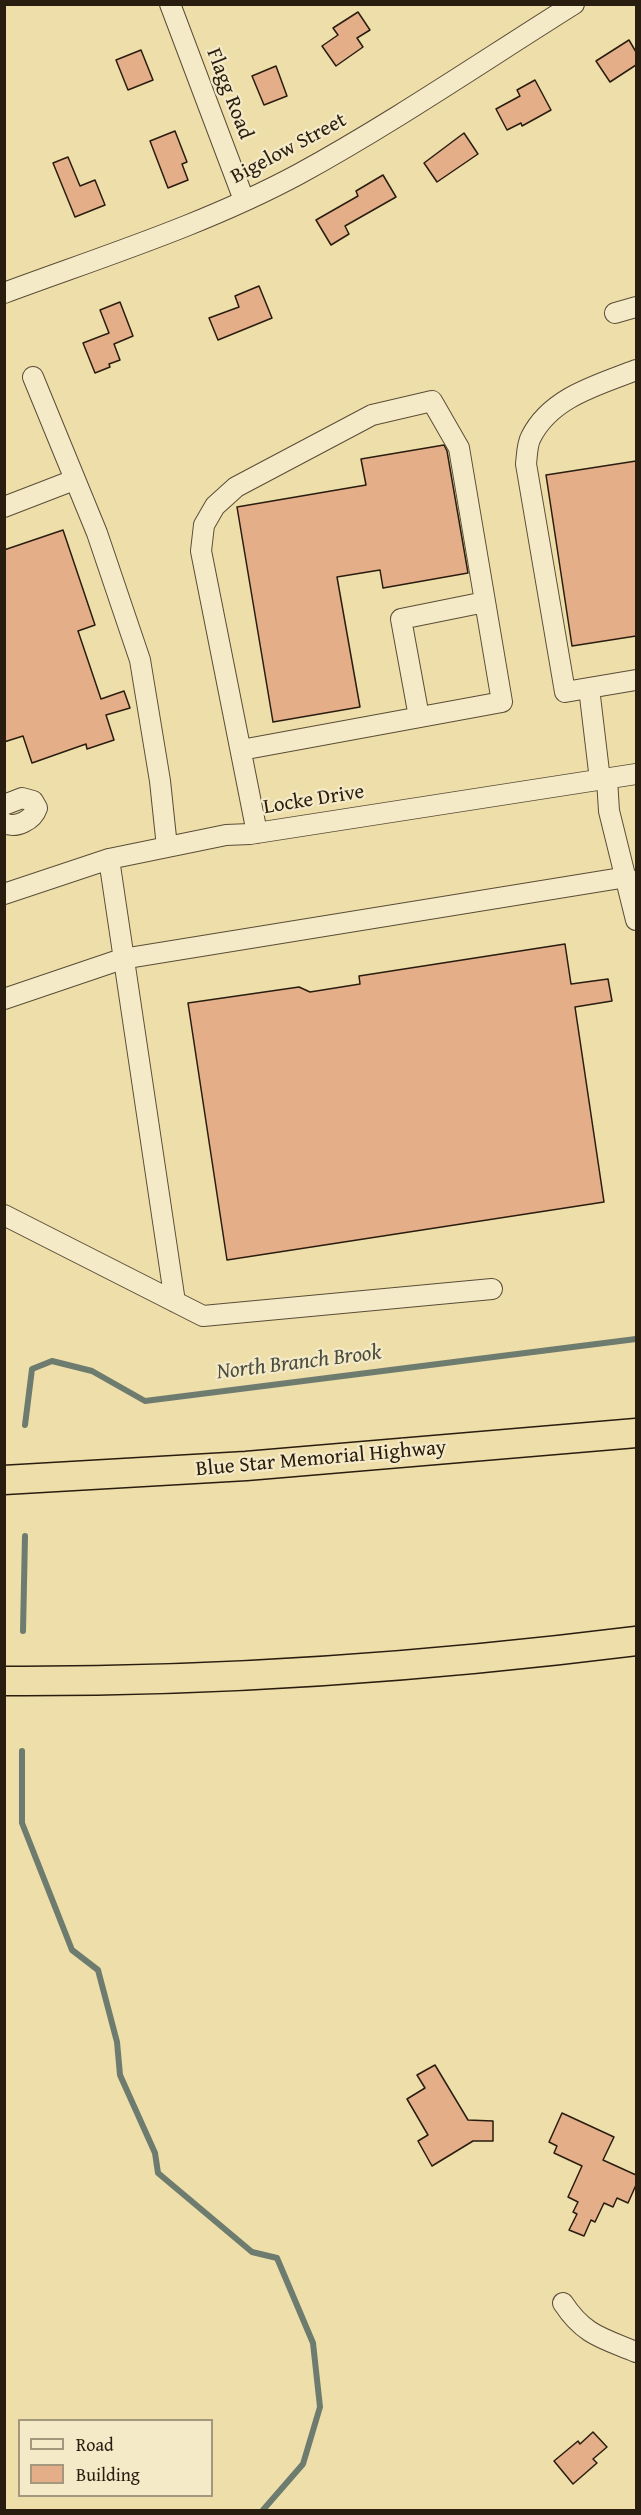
<!DOCTYPE html>
<style>
body{margin:0}
#map{position:relative;width:641px;height:2515px;overflow:hidden;background:#eedeaa;font-family:"Gentium Book Plus",serif}
canvas{display:block}
.frame{position:absolute;inset:0;border:6px solid #291d0f;pointer-events:none}
.legend{position:absolute;left:18px;top:2419px;width:195px;height:78px;box-sizing:border-box;background:#f4eac8;border:2px solid #a3987e;margin:0;padding:8px 10px;list-style:none;font-size:18px;color:#291d0f}
.legend li{display:flex;align-items:center;gap:12px;height:30px}
.legend b{width:30px;border:2px solid #a3987e}
</style>
<div id="map">
<canvas width="641" height="2515"></canvas>
<div class="frame"></div>
<ul class="legend">
<li><b style="height:8px;background:#f4eac8"></b>Road</li>
<li><b style="height:16px;background:#e4ae89"></b>Building</li>
</ul>
</div>
<script>
const ctx = document.querySelector('canvas').getContext('2d');
ctx.lineJoin = 'round';
function strokePath(path, color, width, dash) { ctx.strokeStyle = color; ctx.lineWidth = width; ctx.lineCap = dash ? 'butt' : 'round'; ctx.setLineDash(dash || []); ctx.stroke(path); }
function fill(path, color) { ctx.fillStyle = color; ctx.fill(path, 'evenodd'); }
function drawText(font, color, halo, rows, align = 'center') {
  ctx.font = font + ' "Gentium Book Plus",serif'; ctx.lineWidth = 4.5; ctx.setLineDash([]); ctx.textBaseline = 'middle'; ctx.strokeStyle = halo; ctx.fillStyle = color; for (const [text, x, y, turn = 0] of rows) {
    ctx.save(); ctx.translate(x, y); ctx.rotate((+turn || 0) * Math.PI / 180); ctx.textAlign = isNaN(turn) ? turn : align; if (halo) ctx.strokeText(text, 0, 0); ctx.fillText(text, 0, 0); ctx.restore();
  }
}
strokePath(new Path2D(`
 M25 1425 32 1369 52 1361 92 1371 145 1401 636 1339
 M23 1631 25 1536
 M22 1751V1823L72 1950 98 1970 117 2042 120 2075 155 2153 158 2173 252 2252 277 2258 313 2343 320 2407 303 2464 263 2510`), '#6d7c6e', 6);
const building = new Path2D(`
 M358 12 370 30 357 38 363 47 336 66 322 46 338 35 333 28Z
 M629 40 636 52V65L610 82 596 61Z
 M141 50 153 80 128 90 116 60Z
 M276 66 287 96 264 105 252 76Z
 M535 80 551 110 522 126 521 123 507 130 496 109 520 96 517 90Z
 M175 131 187 162 182 164 188 180 168 188 150 141Z
 M464 133 478 154 437 182 424 163Z
 M68 157 80 186 95 180 105 205 75 217 53 163Z
 M383 175 396 197 345 226 349 234 331 245 316 220 358 196 356 191Z
 M259 286 272 318 218 340 209 318 239 307 235 296Z
 M120 302 133 336 114 344 120 360 109 364 110 367 95 373 83 343 109 333 100 310Z
 M444 445 447 451 468 573 383 588 380 570 337 577 360 707 273 722 237 507 366 485 361 459Z
 M636 461V636L572 646 546 475Z
 M63 530 95 625 78 631 101 699 124 691 130 708 106 715 114 740 87 749 86 744 32 763 23 736 4 742V550Z
 M565 944 571 984 608 979 612 1001 575 1007 604 1202 227 1260 188 1003 299 987 310 992 360 984 359 976Z
 M435 2065 468 2120 493 2121V2141H473L432 2166 418 2141 428 2135 407 2099 425 2088 417 2075Z
 M562 2113 614 2137 603 2160 636 2175V2185L628 2203 617 2198 613 2207 604 2203 595 2222 591 2220 584 2236 569 2230 577 2214 573 2212 578 2202 568 2197 582 2166 554 2153 557 2146 549 2142Z
 M593 2432 607 2447 593 2459 597 2463 573 2484 554 2461 578 2441 580 2444Z`);
fill(building, '#e4ae89');
strokePath(building, '#291d0f', 1.5);
const minor = new Path2D(`
 M170 4 244 200
 M4 293C104 256 206 224 299 174 394 122 483 61 574 4
 M615 313 636 307
 M636 370C598 385 551 397 531 437 527 444 527 456 526 464L565 692 636 680
 M33 377 97 533 140 660 160 781 167 847
 M4 507 74 480
 M589 688 600 780
 M419 717 401 619 485 602
 M241 750 502 702 459 448 432 401 372 415 236 487 215 506 204 525 201 551 257 833
 M607 779 609 811 636 920
 M4 805 22 798 33 801 37 808C33 820 16 829 4 823
 M109 859 175 1302
 M4 894 109 859 226 835 250 834 636 774
 M4 999 122 959 627 877
 M4 1215 203 1316 492 1289
 M563 2303C584 2335 602 2338 636 2352`);
const highway = new Path2D(`
 M4 1480 246 1466 636 1433
 M4 1681C216 1682 427 1667 636 1641`);
strokePath(minor, '#5a4d36', 22);
strokePath(highway, '#291d0f', 31);
strokePath(minor, '#f4eac8', 20);
strokePath(highway, '#eedeaa', 28);
drawText('21px', '#291d0f', '#f4eac8', [
 ["Flagg Road",229,94,69],
 ["Bigelow Street",289,149,-28],
 ["Locke Drive",314,800,-9],
 ["Blue Star Memorial Highway",321,1459,-5]
]);
drawText('italic 22px', '#4b4d3f', '#f4eac8', [
 ["North Branch Brook",299,1363,-7]
]);
</script>
